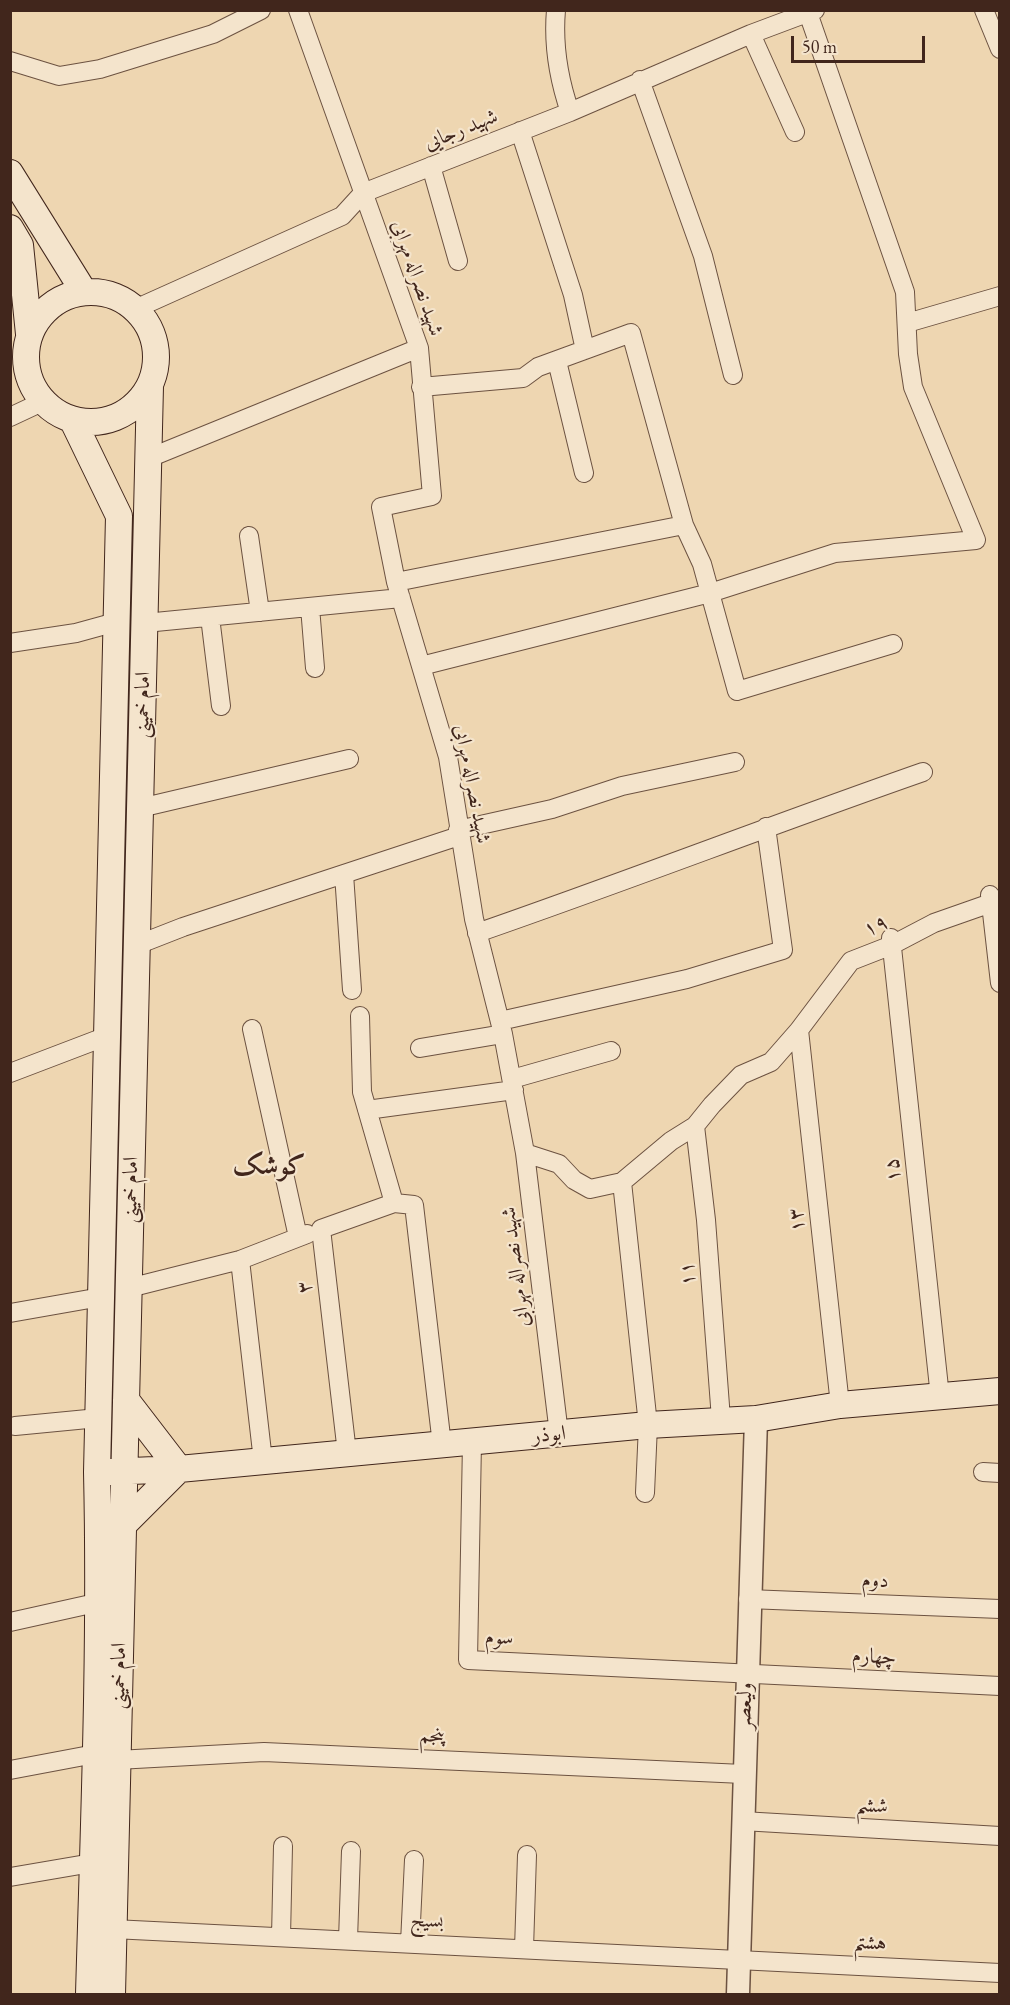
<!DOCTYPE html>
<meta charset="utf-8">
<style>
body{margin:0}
#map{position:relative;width:1010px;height:2005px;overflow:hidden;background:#eed6b1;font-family:"EB Garamond",serif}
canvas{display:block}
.frame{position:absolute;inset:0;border:12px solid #41261c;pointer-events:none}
.scale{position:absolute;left:791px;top:36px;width:134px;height:27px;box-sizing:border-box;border:3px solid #41261c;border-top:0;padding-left:8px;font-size:18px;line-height:21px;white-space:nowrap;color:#41261c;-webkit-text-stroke:4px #f4e4cc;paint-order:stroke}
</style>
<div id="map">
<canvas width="1010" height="2005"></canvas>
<div class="frame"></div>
<div class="scale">50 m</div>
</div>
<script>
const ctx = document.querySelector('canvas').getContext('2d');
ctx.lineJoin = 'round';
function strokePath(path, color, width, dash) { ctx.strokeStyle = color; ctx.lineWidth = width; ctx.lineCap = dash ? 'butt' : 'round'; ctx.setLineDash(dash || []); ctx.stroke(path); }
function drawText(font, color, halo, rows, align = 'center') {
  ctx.font = font + ' "EB Garamond",Amiri,serif'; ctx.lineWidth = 4.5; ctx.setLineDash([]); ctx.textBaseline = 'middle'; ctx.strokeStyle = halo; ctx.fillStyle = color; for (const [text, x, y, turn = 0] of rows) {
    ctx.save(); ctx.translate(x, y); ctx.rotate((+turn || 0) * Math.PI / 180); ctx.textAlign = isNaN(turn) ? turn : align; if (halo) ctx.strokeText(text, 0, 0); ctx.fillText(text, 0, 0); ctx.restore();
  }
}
const minor = new Path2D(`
 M298 10 419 348 432 496 381 507 396 582 448 757 474 919 503 1034 525 1153 559 1434
 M556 10C553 44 559 80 570 112
 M984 10 1000 49
 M751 34 795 132
 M10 61 59 76 100 69 213 34 261 10
 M640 80 703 256 733 375
 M520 131 573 295 585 350
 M431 166 458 261
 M135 309 342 216 363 193 570 112 751 34 815 10
 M907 323 1000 296
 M557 361 584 473
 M421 387 523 378 538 367 631 333 684 525 702 564 737 691 893 644
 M10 417 42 402
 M149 458 419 348
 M249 536 260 612
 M396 582 684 525
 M310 607 315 668
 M210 617 221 706
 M145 623 401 598
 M10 643 76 633 116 622
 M421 666 710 593 835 553 976 540 913 387 908 354 905 292 807 10
 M140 808 349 759
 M458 830 552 809 622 786 735 762
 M344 874 352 990
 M990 895 1000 983
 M477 933C627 881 774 824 923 772
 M891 938 940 1397
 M137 945 183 927 459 836
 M500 1021 687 979 783 950 766 827
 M252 1029 298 1237
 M799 1030 840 1405
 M420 1048 503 1034
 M10 1073 107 1036
 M512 1079 611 1051
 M367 1110 514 1090
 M695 1126 706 1220 721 1419
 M525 1153 559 1164 574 1180 590 1189 622 1182 671 1141 695 1126 712 1105 741 1075 771 1062 799 1030 851 961 892 945 934 923 991 903 1000 902
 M622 1182 648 1425 645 1493
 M394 1203 414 1205 442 1445
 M240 1260 263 1461
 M129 1288 240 1260 307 1234
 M10 1313 101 1297
 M15 1426 98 1418
 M472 1442 468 1660 1000 1686
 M347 1453 321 1229 394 1203 362 1092 360 1016
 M983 1472 1000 1473
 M748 1599 1000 1609
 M10 1622 100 1602
 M117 1760 264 1752 743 1774
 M10 1770 95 1754
 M742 1821 1000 1836
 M10 1877 92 1863
 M113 1929 1000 1973
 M281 1937 283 1846
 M348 1940 351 1851
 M410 1943 414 1860
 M524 1949 527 1855`);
const tertiary = new Path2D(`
 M738 1994 756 1419`);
const secondary = new Path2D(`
 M10 173 84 292
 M10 228 20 245 29 334
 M26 357a65 65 0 1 1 130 0a65 65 0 1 1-130 0Z
 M73 421 119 516 97 1472C101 1646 94 1820 89 1994
 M107 1472 179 1469 648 1425 756 1419 840 1405 1000 1391
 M123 1525 179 1469 126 1400
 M112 1994 150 386`);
strokePath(minor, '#6c5241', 20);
strokePath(tertiary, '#6c5241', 25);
strokePath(secondary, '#41261c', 28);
strokePath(minor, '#f4e4cc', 18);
strokePath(tertiary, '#f4e4cc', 22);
strokePath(secondary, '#f4e4cc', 26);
drawText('21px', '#41261c', '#f4e4cc', [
 ["شهید رجایی",461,130,-22],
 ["شهید نصراله مهرابی",417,278,71],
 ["امام خمینی",143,705,-89],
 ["شهید نصراله مهرابی",472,784,79],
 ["۱۹",876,926,-24],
 ["۱۵",893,1170,-96],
 ["امام خمینی",131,1190,-89],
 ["۱۳",797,1220,-96],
 ["شهید نصراله مهرابی",516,1267,-97],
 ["۱۱",688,1274,-94],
 ["۳",305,1287,-97],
 ["ابوذر",549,1435,-5],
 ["دوم",875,1581,2],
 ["سوم",499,1638,2],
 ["چهارم",874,1657,3],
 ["امام خمینی",119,1676,-89],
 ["ولیعصر",745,1706,-88],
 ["پنجم",432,1736,3],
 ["ششم",872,1806,3],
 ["بسیج",427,1921,3],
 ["هشتم",870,1943,3]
]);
drawText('bold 27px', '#41261c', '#f4e4cc', [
 ["کوشک",269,1167]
]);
</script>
